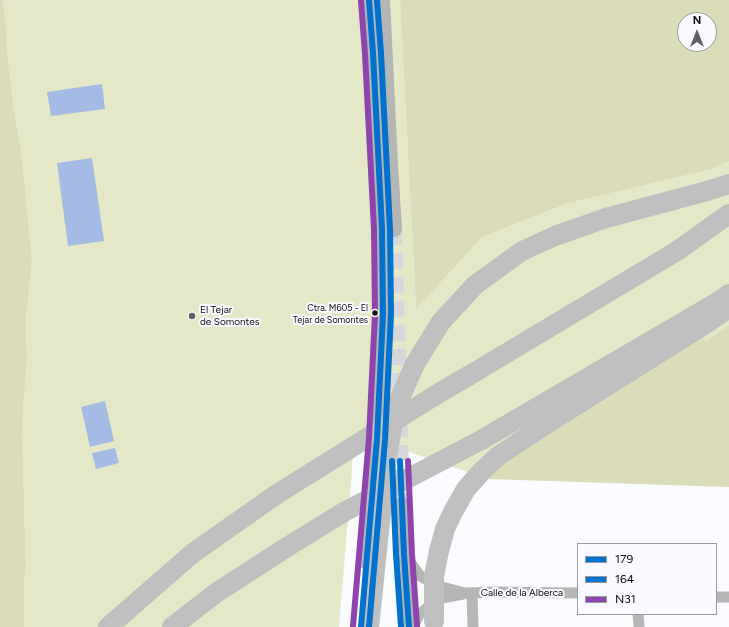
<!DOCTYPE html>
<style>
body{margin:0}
#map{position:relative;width:729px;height:627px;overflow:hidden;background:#fafbfe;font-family:Figtree,sans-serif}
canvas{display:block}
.legend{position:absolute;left:577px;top:543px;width:140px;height:72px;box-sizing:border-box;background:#f9faff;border:1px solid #9a9b9f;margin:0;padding:5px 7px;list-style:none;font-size:12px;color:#0c0d0f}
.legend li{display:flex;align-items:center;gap:8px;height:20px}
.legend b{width:20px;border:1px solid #9a9b9f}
.north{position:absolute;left:677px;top:12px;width:40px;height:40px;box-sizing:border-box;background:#f9faff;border:1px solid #9a9b9f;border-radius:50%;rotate:0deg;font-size:11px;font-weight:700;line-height:16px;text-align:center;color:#0c0d0f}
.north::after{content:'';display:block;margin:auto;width:14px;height:18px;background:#5f6063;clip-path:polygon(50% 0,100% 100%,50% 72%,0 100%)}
</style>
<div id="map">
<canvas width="729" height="627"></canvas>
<ul class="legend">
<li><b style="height:5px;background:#0072ce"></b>179</li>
<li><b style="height:5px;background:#0072ce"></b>164</li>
<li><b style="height:5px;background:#8e44ad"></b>N31</li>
</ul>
<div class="north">N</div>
</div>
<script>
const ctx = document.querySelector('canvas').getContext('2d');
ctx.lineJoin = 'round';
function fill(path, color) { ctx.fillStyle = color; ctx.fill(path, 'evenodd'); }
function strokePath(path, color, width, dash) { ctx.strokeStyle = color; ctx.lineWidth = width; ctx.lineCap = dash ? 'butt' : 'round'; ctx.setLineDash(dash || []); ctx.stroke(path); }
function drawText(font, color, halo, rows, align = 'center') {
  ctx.font = font + ' Figtree,sans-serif'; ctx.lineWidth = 4; ctx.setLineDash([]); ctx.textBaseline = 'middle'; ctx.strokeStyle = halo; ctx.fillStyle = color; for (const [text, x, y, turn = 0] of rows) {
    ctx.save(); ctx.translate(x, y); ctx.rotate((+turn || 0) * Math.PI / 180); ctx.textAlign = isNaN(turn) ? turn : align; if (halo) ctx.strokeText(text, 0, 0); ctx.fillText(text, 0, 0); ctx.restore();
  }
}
fill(new Path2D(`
 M3 0H400L416 308 433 291 482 237 566 204 712 169 729 161V325L706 341 701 334 566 420 488 479 374 440 354 434 352 471 339 627H24V583L26 567 22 426 27 359 26 319 32 262 25 187 21 148 14 110 7 52 6 27Z`), '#e5e8c6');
fill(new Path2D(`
 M0 0H3L6 26 7 52 14 110 21 148 25 187 32 262 26 319 27 359 22 426 26 567 24 583V627H0Z
 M400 0H729V161L712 169 566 204 482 237 433 291 416 308ZM685 20H709V44H685Z
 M729 325V487L488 479 499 466 701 334 706 341Z`), '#daddb7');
fill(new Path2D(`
 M102 84 105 109 51 116 47 92Z
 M92 158 104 241 68 246 57 163Z
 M105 401 114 441 90 447 81 407Z
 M115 448 119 463 96 469 92 453Z`), '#a3bbe5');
strokePath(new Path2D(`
 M394 229 402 505`), '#d6d7da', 16, [16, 8]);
strokePath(new Path2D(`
 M405 555 420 576 438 586 465 593 495 592 578 593
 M472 593 473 627
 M716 597H729
 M638 614 639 627
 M413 627 419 615 437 599 463 594`), '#b6b6b6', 11);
strokePath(new Path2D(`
 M382 0 390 164 394 229
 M402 505 409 627
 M366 561 377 439 383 314 382 229 373 53 369 0`), '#b4b5b5', 16);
strokePath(new Path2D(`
 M475 372 677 251 729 214
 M483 439 716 303 729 294
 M439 551 445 529 453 512 466 489 482 471 498 456 545 425 707 323 729 308
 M369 627 387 456 396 407 415 364 441 322 475 285 522 251 555 236 606 218 707 191 729 184`), '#bebfbe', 20);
strokePath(new Path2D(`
 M434 621V576L439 551
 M108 627 193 553 277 494 439 393 475 372
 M172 627 216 593 287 547 344 512 483 439`), '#bebfbe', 20);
strokePath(new Path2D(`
 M400 461 404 554 409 627
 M361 627 377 439 383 314 382 229 373 53 369 0`), '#0072ce', 6);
strokePath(new Path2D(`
 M392 461 396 554 401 627
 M369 627 385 440 391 314 390 229 381 53 377 0`), '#0072ce', 6);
strokePath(new Path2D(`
 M408 461 412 554 417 626
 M353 626 369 438 375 314 374 229 365 54 361 1`), '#8e44ad', 6);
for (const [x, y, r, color] of [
 [375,313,3.5,"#0c0d0f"],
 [192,316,4,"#5f6063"]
]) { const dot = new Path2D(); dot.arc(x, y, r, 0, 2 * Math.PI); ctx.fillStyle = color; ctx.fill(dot); strokePath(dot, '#f9faff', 1.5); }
drawText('9px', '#0c0d0f', '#f9faff', [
 ["Ctra. M605 - El",368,308],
 ["Tejar de Somontes",368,320]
], 'right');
drawText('10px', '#0c0d0f', '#f9faff', [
 ["El Tejar",200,310],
 ["de Somontes",200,322]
], 'left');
drawText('10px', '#0c0d0f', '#f9faff', [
 ["Calle de la Alberca",522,593]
]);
</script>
